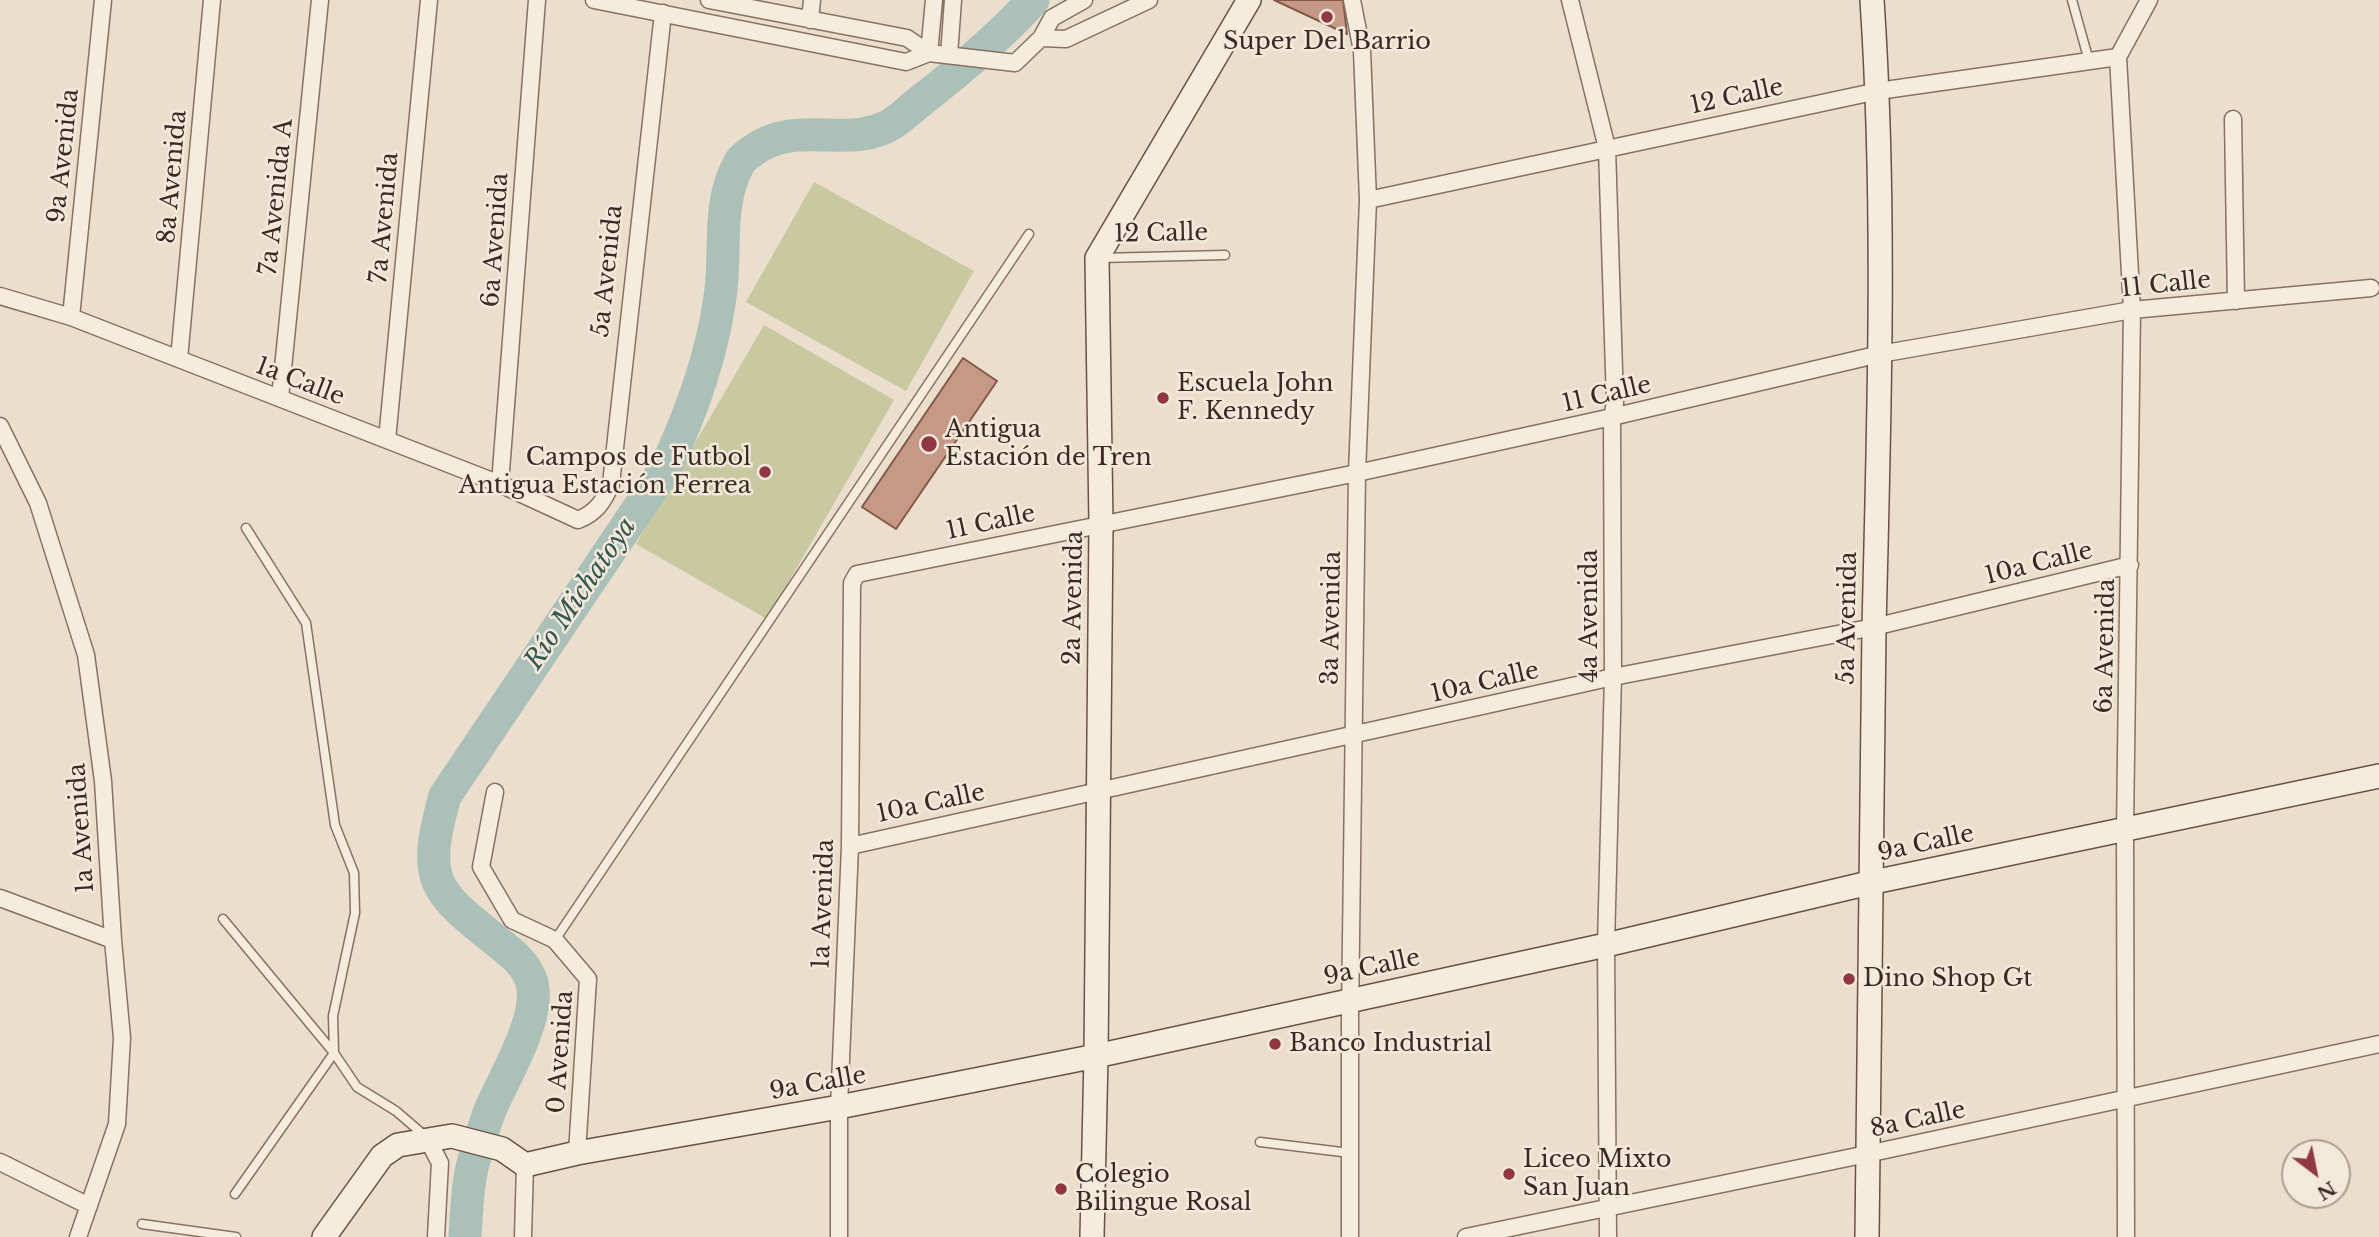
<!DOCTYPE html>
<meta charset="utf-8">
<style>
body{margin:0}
#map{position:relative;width:2379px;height:1237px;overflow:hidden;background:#ebdecc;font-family:"Libre Baskerville",serif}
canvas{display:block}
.north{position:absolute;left:2281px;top:1139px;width:70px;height:70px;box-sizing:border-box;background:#f3e9db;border:2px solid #a99d91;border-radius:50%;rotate:148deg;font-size:19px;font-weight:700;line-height:28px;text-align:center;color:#392b23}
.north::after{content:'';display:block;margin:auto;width:24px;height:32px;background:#903742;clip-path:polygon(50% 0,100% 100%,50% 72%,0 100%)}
</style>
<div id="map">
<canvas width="2379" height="1237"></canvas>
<div class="north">N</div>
</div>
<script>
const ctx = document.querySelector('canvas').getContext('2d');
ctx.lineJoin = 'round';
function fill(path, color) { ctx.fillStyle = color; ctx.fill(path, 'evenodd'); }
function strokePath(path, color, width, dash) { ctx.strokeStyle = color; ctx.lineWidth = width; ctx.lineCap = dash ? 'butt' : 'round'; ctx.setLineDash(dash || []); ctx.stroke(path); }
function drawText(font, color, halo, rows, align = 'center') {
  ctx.font = font + ' "Libre Baskerville",serif'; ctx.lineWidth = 5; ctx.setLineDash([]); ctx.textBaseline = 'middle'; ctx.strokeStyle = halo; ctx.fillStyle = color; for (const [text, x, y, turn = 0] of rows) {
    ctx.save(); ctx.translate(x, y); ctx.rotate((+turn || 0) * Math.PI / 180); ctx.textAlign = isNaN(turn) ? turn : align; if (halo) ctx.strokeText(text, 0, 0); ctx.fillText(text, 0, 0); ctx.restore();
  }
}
fill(new Path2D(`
 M814 182 974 271 906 391 746 302Z
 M764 325 894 400 767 619 636 544Z`), '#c8c9a0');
strokePath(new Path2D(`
 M465 1237C467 1209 467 1180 476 1153 481 1138 485 1122 491 1108 505 1076 541 1017 532 983 527 965 513 954 499 943 433 891 421 881 445 796L665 469C691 414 712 357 720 297 727 253 716 202 740 162 742 158 747 155 751 152 794 119 840 147 884 128 897 123 908 111 918 103 958 72 999 38 1033 0`), '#abc0b8', 33);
const building = new Path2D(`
 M1274 0H1343L1347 34Z
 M963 358 997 381 896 529 862 507Z`);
fill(building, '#c59986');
strokePath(building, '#835a49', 2);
const lane = new Path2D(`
 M2072 0 2089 61
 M1100 258 1225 255
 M246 528 306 623 335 825 354 873 355 913 333 1016 334 1053 357 1087 396 1111 425 1136
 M223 919 334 1053 235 1194
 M555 940 1029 234
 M1260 1142 1350 1153
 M142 1224 236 1237`);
const street = new Path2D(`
 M594 0 906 62 929 53
 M709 0 907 38 929 53 1015 63 1041 38 1052 18 1084 0
 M1570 0 1607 148 1615 403 1612 417 1613 677 1606 945 1608 1237
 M810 20 812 0
 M1041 38 1066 39 1149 0
 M929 53 934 0
 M949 55 953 0
 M2118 57 2132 310 2125 830 2126 1237
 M2118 57 2149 0
 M2233 119 2236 301
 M1368 200 1878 91 2118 57
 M0 296 71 317 500 484 578 520C596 513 604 501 611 484L663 13
 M71 317 103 0
 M179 359 212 0
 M280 398 320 0
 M0 426 38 503 86 655 103 781 113 940 122 1038 117 1124 78 1237
 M387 440 429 0
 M500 484 537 0
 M495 792 481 867 512 920 555 940 588 979 577 1153
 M850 846 1613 677 1874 627 2130 565
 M0 898 113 940
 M427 1138 440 1163 436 1237
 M0 1162 89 1206
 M523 1237 525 1165
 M839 1237V1107L850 846 852 583 857 574 1357 473 1612 417 1880 354 2132 310 2371 288
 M1350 1237V1017L1357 473 1368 200 1362 51 1352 0
 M1466 1237 1867 1154 2379 1044`);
const secondary = new Path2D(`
 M324 1237 382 1156 398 1145 452 1136 502 1149 525 1165 577 1153 839 1107 1096 1056 1606 945 1869 883 2379 776
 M1092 1237 1096 1056 1101 524 1097 258 1249 0
 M1867 1237C1868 1034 1870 831 1874 628 1879 419 1886 209 1872 0`);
strokePath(lane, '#877161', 11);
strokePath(street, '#877161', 19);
strokePath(secondary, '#695244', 26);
strokePath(lane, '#f6ecde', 8);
strokePath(street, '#f6ecde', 16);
strokePath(secondary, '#f6ecde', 23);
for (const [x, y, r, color] of [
 [1327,17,7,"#903742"],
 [1163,398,7,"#903742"],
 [929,444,9,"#903742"],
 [765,472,7,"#903742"],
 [1849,979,7,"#903742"],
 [1275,1044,7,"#903742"],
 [1509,1174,7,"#903742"],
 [1061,1189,7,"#903742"]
]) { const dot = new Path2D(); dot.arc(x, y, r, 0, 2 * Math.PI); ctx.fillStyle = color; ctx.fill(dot); strokePath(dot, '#f3e9db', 2.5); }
drawText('24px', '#392b23', '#f3e9db', [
 ["Super Del Barrio",1327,42,"center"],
 ["Escuela John",1177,384],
 ["F. Kennedy",1177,412],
 ["Antigua",945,430],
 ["Estación de Tren",945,458],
 ["Campos de Futbol",751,458,"right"],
 ["Antigua Estación Ferrea",751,486,"right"],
 ["Dino Shop Gt",1863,979],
 ["Banco Industrial",1289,1044],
 ["Liceo Mixto",1523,1160],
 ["San Juan",1523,1188],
 ["Colegio",1075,1175],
 ["Bilingue Rosal",1075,1203]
], 'left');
drawText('24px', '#392b23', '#f3e9db', [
 ["12 Calle",1737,97,-12],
 ["9a Avenida",64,156,-84],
 ["8a Avenida",173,177,-85],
 ["7a Avenida A",277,197,-84],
 ["7a Avenida",385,218,-85],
 ["12 Calle",1161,234,-1],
 ["6a Avenida",496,240,-86],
 ["5a Avenida",608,271,-84],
 ["11 Calle",2166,285,-6],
 ["1a Calle",300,382,21],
 ["11 Calle",1607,395,-13],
 ["11 Calle",991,523,-12],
 ["10a Calle",2039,564,-14],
 ["2a Avenida",1074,598,-89],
 ["4a Avenida",1590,616,-90],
 ["3a Avenida",1332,618,-89],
 ["5a Avenida",1848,618,-89],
 ["6a Avenida",2106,646,-89],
 ["10a Calle",1485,683,-13],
 ["10a Calle",931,804,-12],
 ["1a Avenida",82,828,-94],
 ["9a Calle",1926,844,-12],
 ["1a Avenida",824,904,-88],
 ["9a Calle",1372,968,-12],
 ["0 Avenida",561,1052,-86],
 ["9a Calle",818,1084,-10],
 ["8a Calle",1918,1120,-12]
]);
drawText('italic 26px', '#345751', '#f3e9db', [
 ["Río Michatoya",581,594,-56]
]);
</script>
